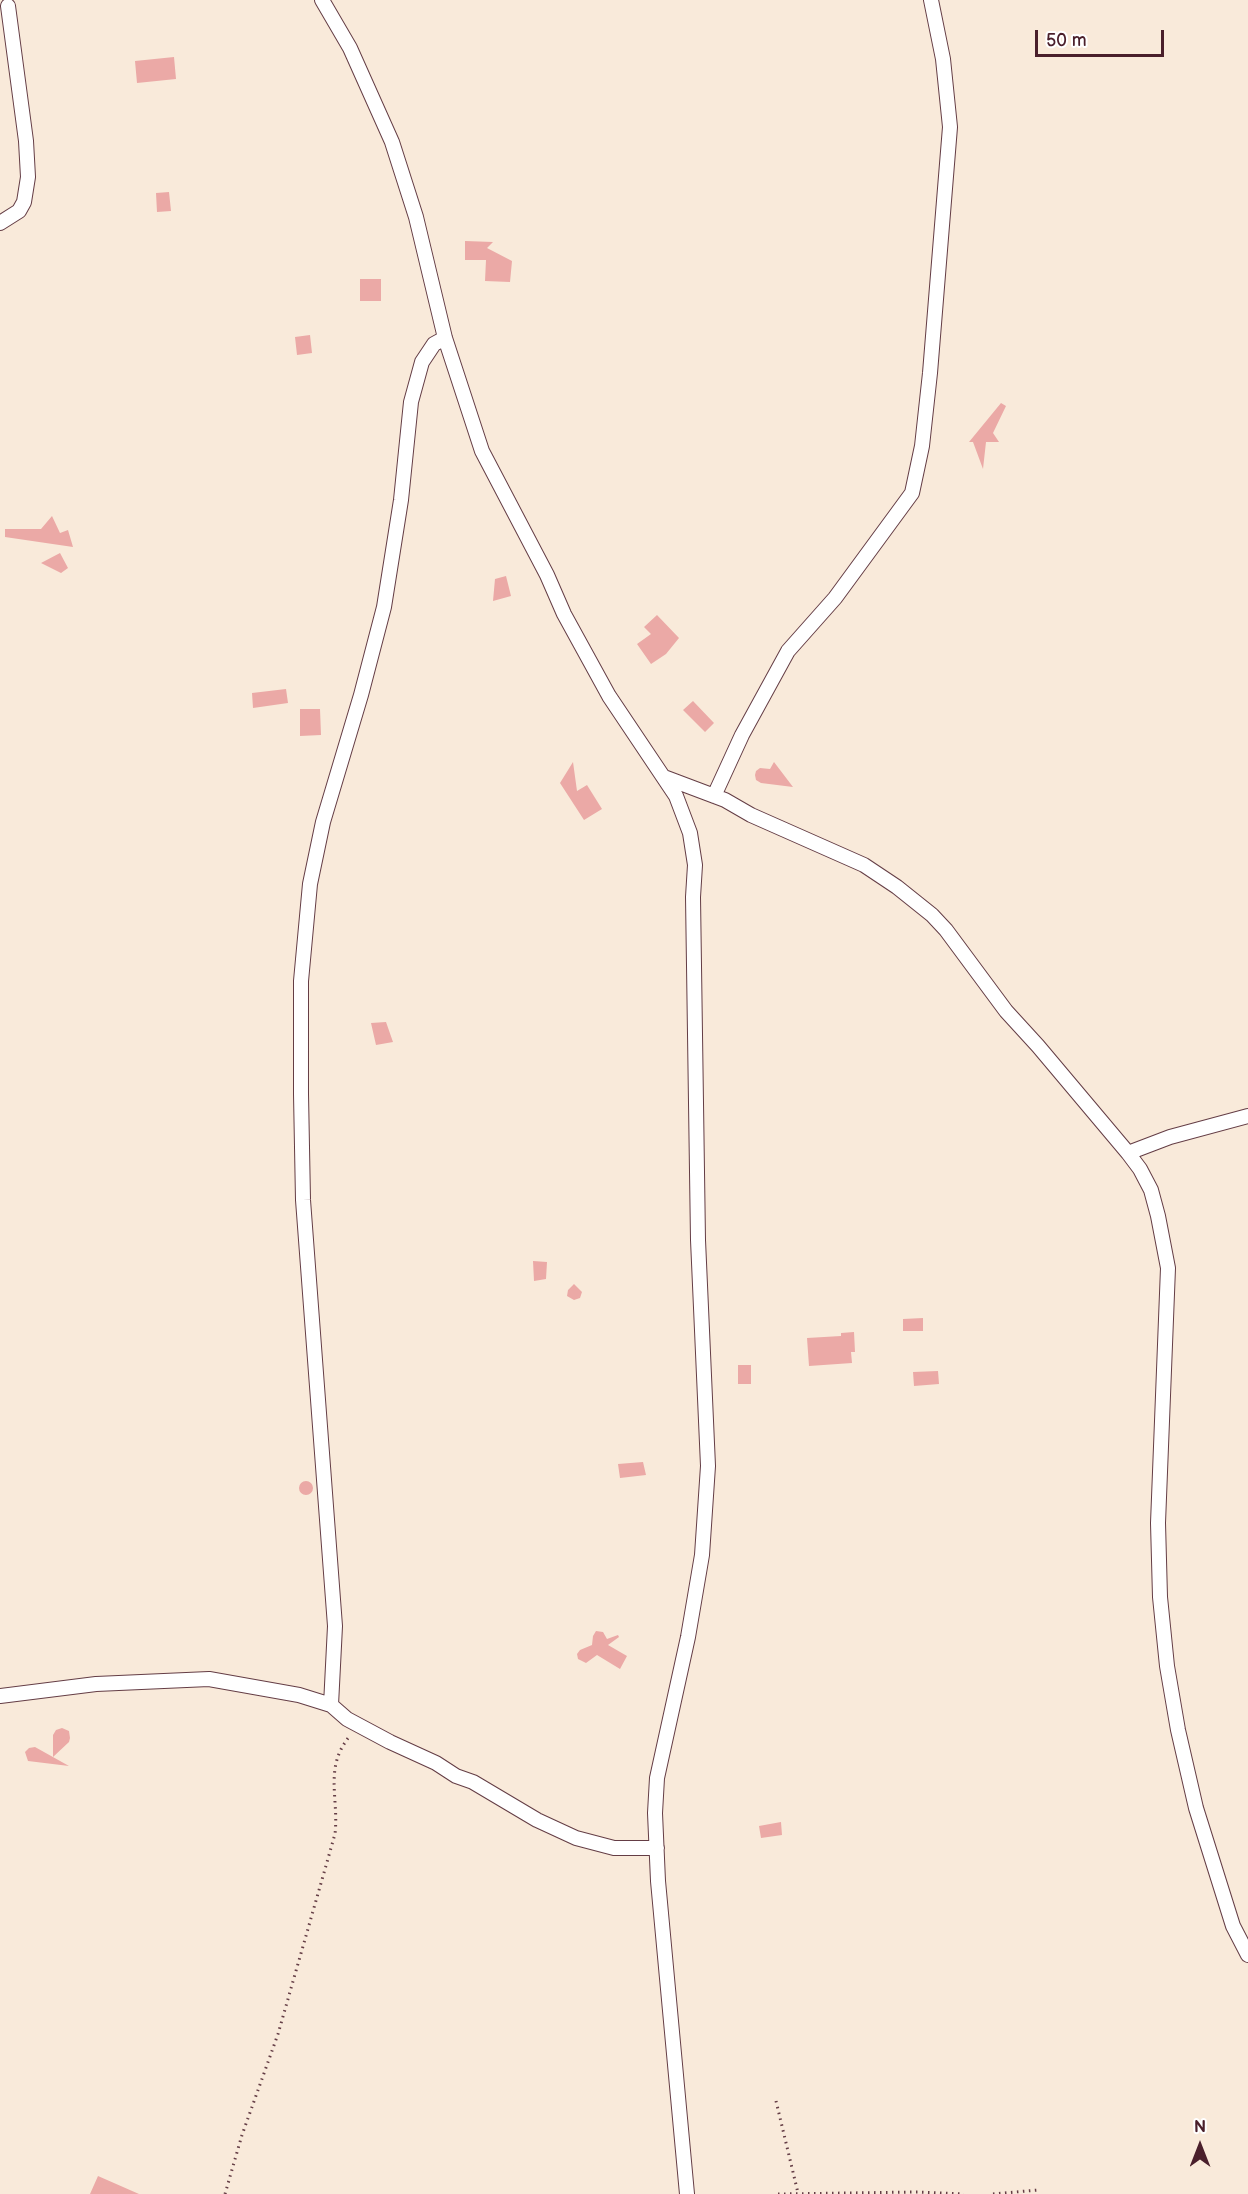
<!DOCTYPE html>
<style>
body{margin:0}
#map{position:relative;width:1248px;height:2194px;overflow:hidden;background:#f9eada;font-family:"Balsamiq Sans",sans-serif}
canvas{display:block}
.north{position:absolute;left:1170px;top:2116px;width:60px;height:60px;-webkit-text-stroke:4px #fff;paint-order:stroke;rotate:0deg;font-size:16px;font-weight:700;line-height:24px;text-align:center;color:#4a1f2b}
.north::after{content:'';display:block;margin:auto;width:21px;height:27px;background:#4a1f2b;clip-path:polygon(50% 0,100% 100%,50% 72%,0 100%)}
.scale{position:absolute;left:1035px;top:30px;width:129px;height:27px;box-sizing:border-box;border:3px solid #4a1f2b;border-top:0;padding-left:8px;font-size:18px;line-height:21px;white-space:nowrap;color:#4a1f2b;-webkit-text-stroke:4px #fff;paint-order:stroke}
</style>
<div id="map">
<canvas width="1248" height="2194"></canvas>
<div class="north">N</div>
<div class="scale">50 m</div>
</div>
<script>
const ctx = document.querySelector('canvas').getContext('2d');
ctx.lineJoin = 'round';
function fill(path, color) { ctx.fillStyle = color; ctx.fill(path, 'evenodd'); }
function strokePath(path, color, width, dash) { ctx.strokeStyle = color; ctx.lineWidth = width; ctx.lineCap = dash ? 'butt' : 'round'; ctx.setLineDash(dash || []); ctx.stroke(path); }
fill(new Path2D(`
 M174 57 176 79 137 83 135 61Z
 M169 192 171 211 157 212 156 193Z
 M465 241 493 242 487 248 512 261 510 282 485 281 486 260H465Z
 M360 279H381V301H360Z
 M310 335 312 353 297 355 295 337Z
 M1001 403 1006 406 993 433 999 442H986L983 469 973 442H969Z
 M52 516 60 533 68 530 73 547 5 537V529H41Z
 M60 553 68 568 61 573 41 563Z
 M506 576 511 596 493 601 495 579Z
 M657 615 679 638 666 654 651 664 637 644 651 634 644 627Z
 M286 689 288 703 253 708 252 693Z
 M693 701 714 723 705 732 683 710Z
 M300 709H320L321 735 300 736Z
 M573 762 577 791 587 785 602 809 584 820 560 783Z
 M774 762 793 787 761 783 756 780 755 775 756 771 760 768 770 769Z
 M386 1022 393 1042 376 1045 371 1023Z
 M533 1261 547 1262 546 1279 534 1281Z
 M574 1284 582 1292 580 1298 574 1300 567 1296 568 1290Z
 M923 1318V1331H903V1319Z
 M854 1332 855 1352H851L852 1363 809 1366 807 1338 841 1336V1333Z
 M738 1365H751V1384H738Z
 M938 1371 939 1384 914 1386 913 1372Z
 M643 1462 646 1475 620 1478 618 1464Z
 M299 1488a7 7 0 1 1 14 0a7 7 0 1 1-14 0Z
 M596 1631 603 1632 607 1639 618 1635 619 1637 608 1645 627 1656 620 1669 597 1655 586 1663 578 1659 577 1654 580 1650 592 1645 593 1636Z
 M62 1728 69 1731 70 1738 69 1742 53 1757V1735L56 1730Z
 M35 1747 69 1766 28 1761 25 1752 29 1748Z
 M781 1822 782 1835 761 1838 759 1826Z
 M98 2176 139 2194H90Z`), '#eba9a6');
const street = new Path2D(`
 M322 0 350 48 392 142 416 217 445 338 482 451 547 575 564 614 609 696 676 796 690 833 695 865 693 897 698 1240 708 1466 702 1555 688 1637 657 1778 655 1813 658 1881 687 2194
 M0 223 19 211 24 202 28 177 26 141 8 6
 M664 777 725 800 751 815 864 865 897 887 932 915 946 930 1006 1011 1038 1046 1128 1153 1140 1169 1151 1190 1158 1216 1168 1268 1158 1523 1160 1597 1167 1666 1178 1730 1196 1808 1233 1926 1248 1955
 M714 796 742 735 788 651 835 598 912 493 922 446 930 373 950 127 943 59 931 0
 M1128 1153 1170 1137 1248 1116
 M0 1696 96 1684 209 1679 299 1695 331 1705 347 1719 390 1742 436 1763 456 1776 473 1782 537 1820 576 1838 614 1848H657
 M331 1705 335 1626 303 1200 301 1094V981L310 884 323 822 361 695 384 607 401 500 411 402 422 362 434 344 445 338`);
strokePath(street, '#643d45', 16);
strokePath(new Path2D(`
 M776 2101 798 2193
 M225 2194 242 2135 278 2034 335 1834C339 1798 324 1768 349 1737
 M778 2194 918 2192 964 2194
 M993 2194 1038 2190`), '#643d45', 3, [1.5, 4.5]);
strokePath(street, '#fff', 14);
</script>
